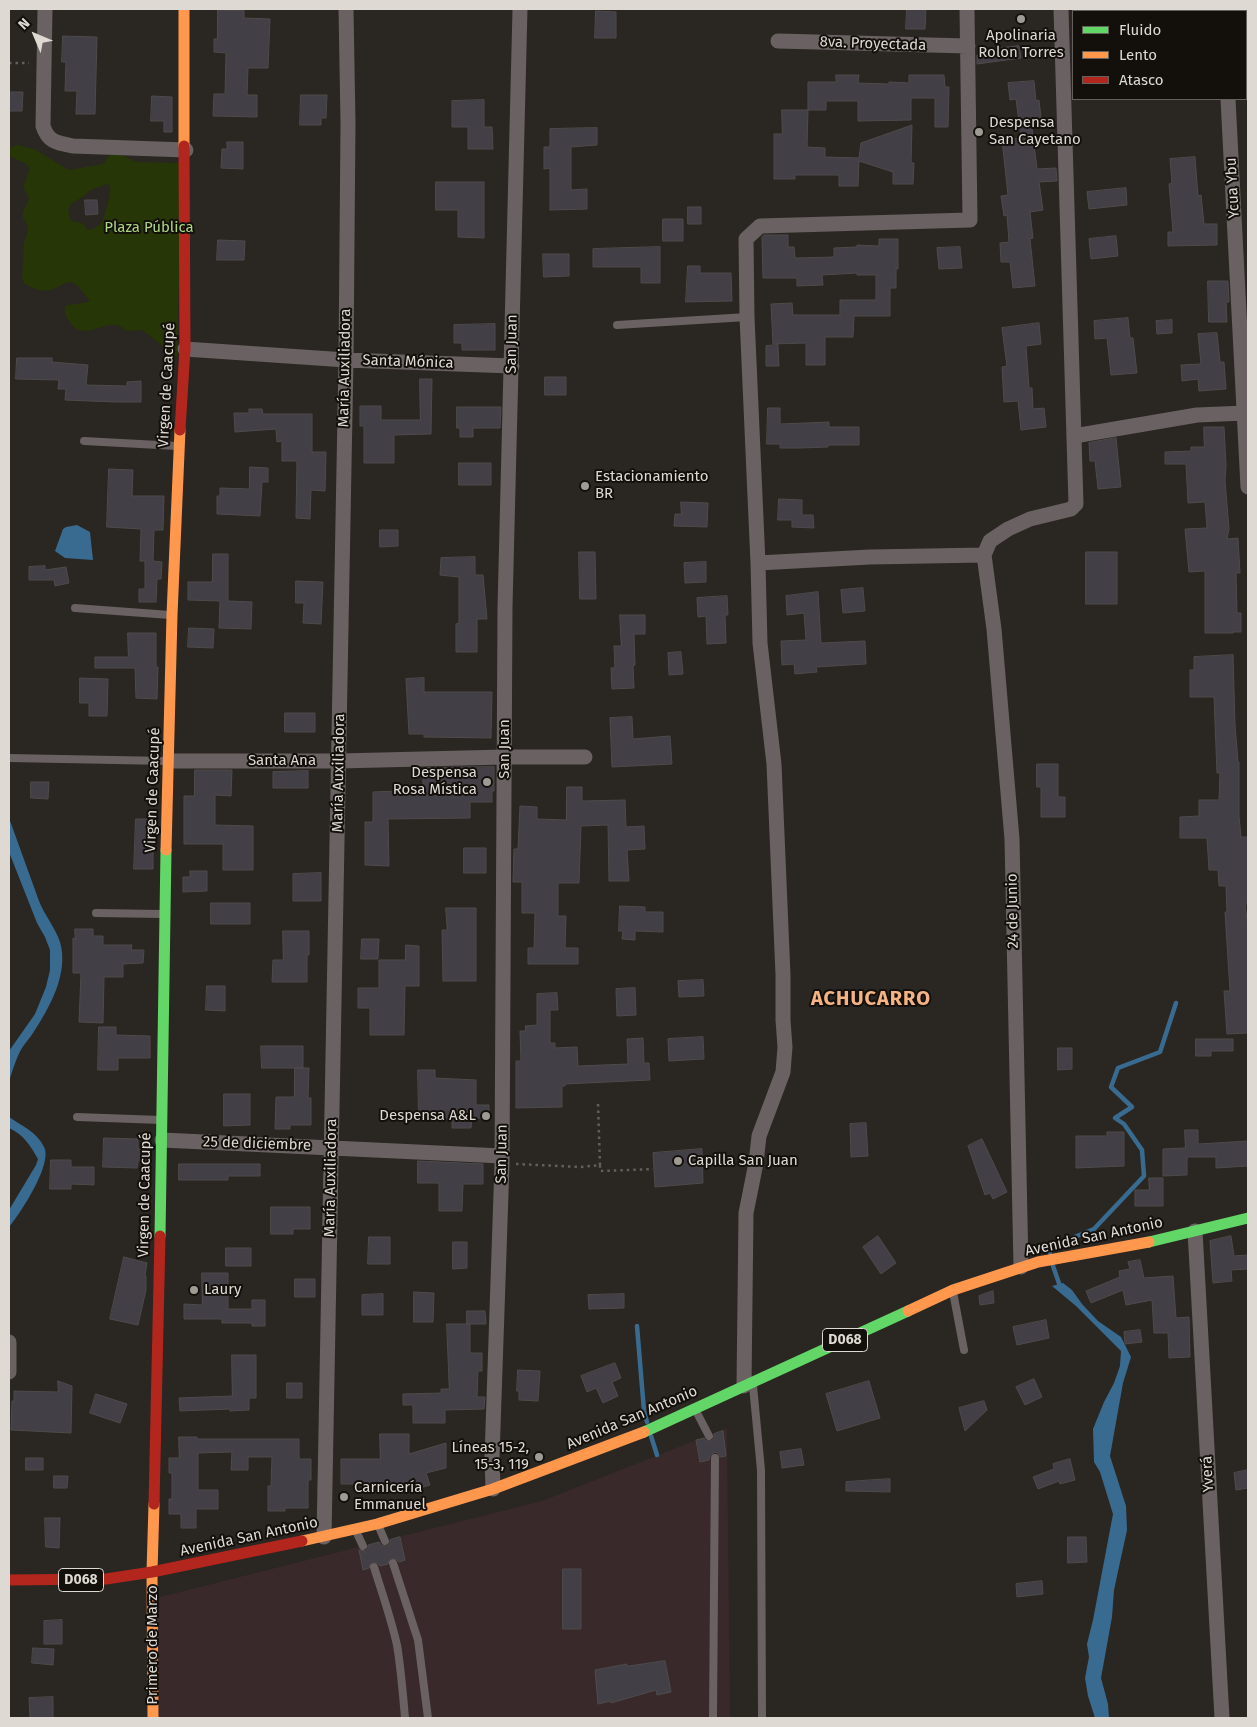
<!DOCTYPE html>
<meta charset="utf-8">
<style>
body{margin:0}
#map{position:relative;width:1257px;height:1727px;overflow:hidden;background:#2a2621;font-family:"Fira Sans",sans-serif}
canvas{display:block}
.frame{position:absolute;inset:0;border:10px solid #dfd9d3;pointer-events:none}
.legend{position:absolute;left:1072px;top:10px;width:175px;height:90px;box-sizing:border-box;background:#13100c;border:1px solid #65605c;margin:0;padding:6px 9px;list-style:none;font-size:15px;color:#dfd9d3}
.legend li{display:flex;align-items:center;gap:10px;height:25px}
.legend b{width:25px;border:1px solid #65605c}
.north{position:absolute;left:10px;top:10px;width:50px;height:50px;-webkit-text-stroke:4px #13100c;paint-order:stroke;rotate:315deg;font-size:14px;font-weight:700;line-height:20px;text-align:center;color:#dfd9d3}
.north::after{content:'';display:block;margin:auto;width:18px;height:22px;background:#dfd9d3;clip-path:polygon(50% 0,100% 100%,50% 72%,0 100%)}
</style>
<div id="map">
<canvas width="1257" height="1727"></canvas>
<div class="frame"></div>
<ul class="legend">
<li><b style="height:6px;background:#63d668"></b>Fluido</li>
<li><b style="height:6px;background:#ff974d"></b>Lento</li>
<li><b style="height:6px;background:#b3261e"></b>Atasco</li>
</ul>
<div class="north">N</div>
</div>
<script>
const ctx = document.querySelector('canvas').getContext('2d');
ctx.lineJoin = 'round';
function fill(path, color) { ctx.fillStyle = color; ctx.fill(path, 'evenodd'); }
function strokePath(path, color, width, dash) { ctx.strokeStyle = color; ctx.lineWidth = width; ctx.lineCap = dash ? 'butt' : 'round'; ctx.setLineDash(dash || []); ctx.stroke(path); }
function drawText(font, color, halo, rows, align = 'center') {
  ctx.font = font + ' "Fira Sans",sans-serif'; ctx.lineWidth = 4; ctx.setLineDash([]); ctx.textBaseline = 'middle'; ctx.strokeStyle = halo; ctx.fillStyle = color; for (const [text, x, y, turn = 0] of rows) {
    ctx.save(); ctx.translate(x, y); ctx.rotate((+turn || 0) * Math.PI / 180); ctx.textAlign = isNaN(turn) ? turn : align; if (halo) ctx.strokeText(text, 0, 0); ctx.fillText(text, 0, 0); ctx.restore();
  }
}
fill(new Path2D(`
 M727 1428 730 1718H157L156 1598 542 1501Z`), '#3a292a');
fill(new Path2D(`
 M17 145 34 149 69 170 103 164 111 153H118L136 162 182 163 177 357 142 330 126 331C124 329 120 325 116 325 100 323 82 342 69 321 65 315 64 313 65 306 74 304 81 304 90 301 85 296 79 284 71 282 67 282 63 284 60 286 47 294 36 291 24 283L22 277 24 243 28 231 27 224 23 218V212L29 199 23 187 30 168C24 160 16 161 9 155L10 148ZM109 184C112 190 106 213 102 221 99 226 94 229 88 230L82 223 72 221 70 219 68 209 72 203 84 196 92 189Z`), '#263606');
fill(new Path2D(`
 M77 525 90 532 93 560 65 558 55 551 63 529 66 527Z
 M9 818 39 901C45 916 55 927 60 942 69 973 50 1007 33 1033 30 1038 25 1043 22 1048 16 1058 13 1070 9 1081V1051L35 1014 46 987 50 970V950L45 937 37 923 9 852Z
 M9 1117C22 1126 37 1132 44 1147 53 1164 20 1214 9 1227V1210L36 1165 38 1159C30 1145 24 1135 9 1128Z
 M1063 1283 1072 1290 1082 1304 1098 1321 1121 1337 1131 1357 1123 1383 1110 1456 1126 1506 1127 1530 1114 1590 1112 1617 1101 1678 1108 1704 1109 1718H1095L1088 1696 1085 1678 1089 1657 1087 1644 1093 1620 1113 1514 1100 1472 1094 1462 1093 1429 1104 1402 1114 1383 1120 1366 1121 1351 1076 1306 1052 1286Z`), '#396b91');
strokePath(new Path2D(`
 M1050 1253 1048 1248 1094 1229 1144 1176 1142 1150 1124 1124 1115 1118 1132 1107 1111 1087 1118 1068 1160 1052 1176 1003
 M1053 1266 1061 1289
 M637 1326 644 1411 647 1422
 M651 1436 657 1455`), '#396b91', 4.5);
const building = new Path2D(`
 M907 9H926L925 29H906Z
 M218 10H244V18L270 19 268 68H248L247 95H257V117L213 116 214 94H225L226 53 214 52V39H217Z
 M596 11 616 12V38H595Z
 M63 36 97 37 95 114H76L77 91H65L66 62H62Z
 M1019 46 1021 58 977 64V55H980L979 51Z
 M836 75H859L858 83 889 84V82L909 83V75H944L945 87H949L948 127H935V98H911V120L858 121V101H826V110H808V82H836Z
 M1034 81 1036 101 1039 100 1041 118 1031 120 1037 169 1056 168 1057 181 1039 182 1043 210 1030 212 1033 238 1030 239 1035 286 1013 288 1010 262H1001L1000 243 1009 242 1007 215 1004 216 1001 196 1008 195 1002 140 1021 138 1016 99 1010 100 1008 83Z
 M9 92H23L22 111H9Z
 M301 95H327L326 118H321V125H300Z
 M152 96 172 97V132H164V121H151Z
 M484 100V127H492L493 149H468V127H452V101Z
 M782 110H808L807 147 825 148V157L859 158 861 143 912 125 911 163H914L913 184H893V172L859 161 858 186H839V175H795V179H774V134H782Z
 M597 128V145L571 147V190L587 189V209L550 210V168L544 169V147H550V129Z
 M227 142H243V169L221 168 222 149H227Z
 M1195 157 1198 196 1201 195 1204 224H1217V245L1168 246V232H1173L1169 184 1172 183 1170 159Z
 M436 182H484V238L458 237V210H436Z
 M1126 188 1127 205 1089 209 1087 192Z
 M85 200H97L98 214 86 215Z
 M688 207H701V224H688Z
 M663 219H683V241H663Z
 M764 235H788V247H794L795 258 834 257V248L857 247V245L879 246V239H898V269H896V288H890V316H854L853 337H825V365H806V343L773 344 771 304 792 303 793 315H840V300H876V275H857V273L822 275 823 285 797 286V279L795 278H763L762 237Z
 M1116 236 1118 256 1091 259 1089 239Z
 M218 240 245 241 244 260H217Z
 M660 247V283H641V267H593V249Z
 M960 247 962 268 939 269 937 248Z
 M543 254H569V276L544 277Z
 M688 266H700V273H731L732 301 686 302Z
 M1208 281H1228L1229 302H1226L1227 322H1209Z
 M1128 318 1130 338H1133L1137 373 1111 375 1107 338 1095 339 1094 321Z
 M1172 320V333L1157 334 1156 321Z
 M1039 323 1041 344 1026 346 1029 388H1032L1033 409 1044 408 1046 427 1021 430 1018 401 1004 402 1002 367 1007 366 1002 328Z
 M495 324V350H462V343H454V325Z
 M1217 333 1220 362H1224L1226 389 1199 391 1198 379 1182 381 1181 365 1201 364 1198 334Z
 M778 345 779 366H766V346Z
 M17 358H52V362L88 365 86 385 127 386V382L141 381V402H116L65 400 66 389H58L59 380 16 379Z
 M545 377H566V395H545Z
 M420 379H432L431 434 394 435V463H364V426H360V406H381V420H420Z
 M457 407H501L500 428H473V437H460V428H457Z
 M768 408H780V424L829 422V427H859V445H828V447L800 448H780V444H767Z
 M249 409H262L263 414H312V452H326L325 491 311 490 310 519 296 518 297 461H282V441L277 442 276 429 235 432 234 413H249Z
 M1204 427H1224L1226 465 1225 481 1229 529 1227 539 1238 538 1240 573H1236L1237 613H1241V632H1233V633H1205V571L1189 572 1185 529 1207 528 1205 502 1188 503 1186 464H1165V452L1191 451V447H1204Z
 M1116 438 1121 487 1098 489 1095 461H1090L1089 443Z
 M459 463H491V485H459Z
 M250 467 268 468V482H262L260 516 217 514V496H220V488L249 489Z
 M109 469 133 470 132 496H164L163 530H154L153 561 162 562 161 579H157L156 602H139V589H145V561H140L141 529 107 527Z
 M779 499 802 500V515H813L814 528 792 527V520H778Z
 M681 502 708 503 707 527 674 526 675 514H681Z
 M380 530H398V546L380 547Z
 M579 552H595L596 599H580Z
 M1086 552H1117V604H1086Z
 M213 554H228V601L252 602 251 629 219 628 220 601 188 600V582H212Z
 M475 557V575H483L487 619H477V652H456V624L459 623V577L440 575 441 558Z
 M706 562V582L685 583 684 563Z
 M45 566V570L66 567 69 583 55 586 54 580H29V567Z
 M296 581 323 582 321 624 303 623 304 603H296Z
 M863 588 865 611 843 613 841 590Z
 M818 592 821 643 865 641 866 664 816 667 817 672 795 674 794 664 782 665 781 641 806 640 804 613 787 615 786 596Z
 M727 596 728 615H725L726 643 707 644 706 616 698 617 697 598Z
 M620 615H645V634H634L635 665 633 666 634 688 612 689 611 668H615L614 646H621Z
 M189 628 214 629 213 648 188 647Z
 M128 633H156V667H158L157 699 136 698 135 668H95V657H128Z
 M681 652 683 674 669 675 668 653Z
 M1233 655 1235 725 1238 762H1239V816L1241 837H1248V904H1245L1248 928V1033L1227 1034 1224 991H1230L1225 912H1227L1226 886H1219L1218 870H1209L1207 838H1180V817L1199 816V800H1219L1220 773H1217L1214 697H1190V670H1194V657Z
 M80 678 108 679 107 716H89V703H80Z
 M424 678V692H492L491 738 424 737V734H409L406 679Z
 M285 713H315V732H285Z
 M632 717 633 739 670 736 672 764 612 767 610 718Z
 M1037 764H1058V797H1065V817H1041V787H1037Z
 M494 767V791H492V802H470V818L388 819 389 866 365 865V822H373V792L423 790V768Z
 M195 770H232L231 796 215 795V825L253 826V870H223V844H184V796H194Z
 M308 771V788H273V772Z
 M31 782H49L48 799 31 798Z
 M567 787H582V801L625 800 626 827 644 826 645 849 627 850 629 881H609L608 825 581 826 579 883H558V916H566L565 948H578V964H528V948H534L535 913H522V882H513L514 849H518L520 806 537 807V819L566 820Z
 M136 819H153V869H134Z
 M464 848H486V873H464Z
 M190 871H207V891L183 892V877H190Z
 M321 873V901H293V874Z
 M211 903H250V924H211Z
 M620 906 645 907V912H663V932L635 931V940L622 939 623 931H619Z
 M446 908H476V981H443L442 930H447Z
 M75 929H93V936H103V945H132L131 950H144L143 963 123 964V977H104L103 1023 79 1022 81 973H73V938L75 939Z
 M283 931H309V955H307V982H272L273 960H283Z
 M362 939H379L378 959H361Z
 M406 945 419 946V986H405L404 1035H370V1008H358V988H379V960H405Z
 M703 980 704 996 679 997 678 981Z
 M207 986H225V1011L206 1010Z
 M635 988 636 1015 617 1016 616 989Z
 M557 993 558 1010H550V1043H555V1048L577 1047 578 1066 628 1064 627 1039 643 1038 644 1063H649L650 1080 565 1084V1086H562V1107L516 1108V1061H521L520 1031H526L525 1026 537 1025V994Z
 M99 1027H116V1035L150 1036V1058H118V1070H98Z
 M703 1037 704 1059 669 1061 668 1039Z
 M1196 1039H1233V1051H1211V1056H1196Z
 M261 1046H303V1068H262Z
 M1058 1048H1072V1069L1058 1070Z
 M295 1068H309L308 1098H311V1125H290V1129H275L276 1097H294Z
 M418 1070H435V1078L476 1080V1105H489V1118H472L471 1128H452V1119H419Z
 M224 1094H250V1125L224 1126Z
 M866 1123 868 1156 851 1157 850 1124Z
 M1185 1130H1198V1144L1248 1141V1166L1216 1168V1157H1187V1175L1163 1176V1149L1185 1148Z
 M1107 1132H1124V1166L1076 1168V1136H1107Z
 M104 1138 138 1139V1149H149V1162L138 1161 137 1168 103 1167Z
 M982 1139 1007 1192 993 1199 990 1193 985 1195 968 1146Z
 M702 1149 703 1183 655 1187 653 1153Z
 M51 1160H71V1167H94V1185L71 1184V1189H50Z
 M418 1161 483 1164V1184H463L462 1211H439V1183H418Z
 M179 1164H260V1176H228V1180H179Z
 M1149 1178H1163V1206H1135V1190H1149Z
 M271 1207H310V1229H293V1234H271Z
 M878 1236 896 1263 881 1274 863 1247Z
 M1231 1236 1234 1256 1248 1255V1269L1231 1270 1232 1281 1213 1283 1210 1241Z
 M369 1237H390V1264H368Z
 M453 1242H467V1268L453 1269Z
 M226 1248H251V1266H226Z
 M124 1257 147 1263 145 1276H146V1290L138 1325 110 1319Z
 M1140 1260 1144 1278 1173 1276 1176 1318 1189 1317 1190 1357 1169 1358 1168 1333H1154L1152 1300 1126 1305 1123 1290 1091 1303 1086 1291 1120 1277 1119 1271 1130 1269 1128 1262Z
 M202 1273H228V1309H252V1300H265V1326H252V1323H222V1319H184V1304L202 1305Z
 M295 1279H315V1297H295Z
 M993 1291 994 1303 980 1305 979 1296Z
 M414 1292 434 1293 433 1322H414Z
 M383 1294V1315H362V1295Z
 M624 1294V1308L589 1309 588 1295Z
 M467 1311H485L486 1324H467Z
 M1046 1320 1049 1338 1017 1345 1013 1327Z
 M447 1324H470V1353H482V1371H478L477 1397H485L484 1409 445 1410V1423H413V1405H403V1394L441 1393V1389H449Z
 M1140 1330 1142 1342 1125 1344 1124 1332Z
 M232 1355H256V1398H249V1410L230 1411V1409L180 1411 179 1398 232 1396Z
 M615 1363 621 1378 612 1382 618 1396 603 1403 596 1388 587 1392 581 1376Z
 M518 1370 540 1371 538 1401 519 1400V1391H517Z
 M1034 1379 1042 1397 1025 1405 1016 1387Z
 M58 1381 72 1386 71 1433 11 1430 12 1401H14V1391L58 1392Z
 M869 1381 880 1418 837 1431 826 1394Z
 M287 1383H302V1398H287Z
 M96 1394 127 1404 120 1423 90 1413Z
 M984 1401 987 1410 965 1431 959 1408Z
 M723 1431 726 1456 720 1457 718 1453 715 1452 710 1455 709 1460 700 1462 696 1440 704 1438 706 1441H711L714 1439V1434Z
 M380 1434H409V1454L446 1443V1468L426 1473 430 1485 414 1490 413 1486H383V1484H341V1459H380Z
 M179 1437H197V1439H299V1459H311V1480H308V1508H285V1511H268V1486H271L272 1457H248V1470H231L232 1452 198 1453V1490H218V1509H196V1528H181V1514H169V1499H172V1473H169V1458H179Z
 M801 1449 804 1465 782 1468 780 1452Z
 M26 1458H43V1470H26Z
 M1070 1459 1075 1480 1060 1484 1059 1481 1038 1489 1033 1477 1054 1469 1053 1464Z
 M1248 1470V1488L1236 1490 1234 1473Z
 M54 1476H68L67 1488H54Z
 M890 1479V1492L846 1491V1482Z
 M45 1518H60L59 1548 46 1547Z
 M400 1537 405 1560 399 1562 396 1559 392 1558 389 1560 388 1564 380 1566 377 1563 373 1562 370 1564 369 1568 363 1570 359 1550 365 1551 368 1549V1545L379 1542 382 1546H387L390 1544V1540Z
 M1068 1537H1086L1087 1562 1068 1563Z
 M563 1569H581V1629H563Z
 M1042 1581 1043 1594 1017 1597 1016 1584Z
 M62 1620V1644H44V1621Z
 M33 1648 54 1649 53 1665 32 1663Z
 M665 1661 671 1692 657 1695 656 1690 611 1703V1701L598 1704 595 1670 627 1664V1666Z
 M53 1697V1718H30L29 1698Z`);
fill(building, '#433f46');
strokePath(building, '#4d4b4b', 1);
strokePath(new Path2D(`
 M9 63H29
 M598 1104 600 1165
 M516 1164 581 1167 600 1165V1171L653 1169`), '#655e5d', 2.5, [2.5, 4]);
strokePath(new Path2D(`
 M617 325 747 317
 M84 441 177 446
 M75 608 170 615
 M9 758 167 761
 M96 913 162 914
 M77 1117 161 1120
 M953 1292 964 1350
 M753 1386 761 1470 762 1718
 M696 1411 709 1436
 M379 1527 385 1541
 M356 1531 363 1546
 M393 1563 418 1640 428 1718
 M374 1567C382 1593 391 1618 397 1645 401 1669 403 1694 405 1718
 M713 1718 715 1458`), '#6a6162', 8);
strokePath(new Path2D(`
 M45 9 43 126C48 142 57 143 73 146L186 150
 M1223 9V11
 M778 41 968 46
 M1228 99 1248 487
 M185 349 346 360 512 366
 M1074 436 1197 415 1245 413
 M758 563 870 557 984 555
 M169 761H339L505 757H585
 M162 1140 502 1156
 M1195 1231 1222 1718
 M1021 1267 1012 839 994 629 984 555 990 541 1008 529 1030 519 1071 509 1076 504 1061 9
 M9 1372V1342
 M744 1386 746 1213 756 1163 759 1136 783 1072 785 1047 783 1020V975L774 764 760 643 758 563 747 317 746 239 760 226 970 220 967 9
 M493 1489 492 1457 502 1164 505 607 520 9
 M324 1537 346 360 348 123 346 9`), '#6a6162', 15);
strokePath(new Path2D(`
 M160 1236 166 850
 M1149 1242 1248 1218
 M644 1432 908 1311`), '#63d668', 11);
strokePath(new Path2D(`
 M184 9V146
 M166 850 172 615 180 430
 M908 1311 953 1290 1038 1262 1149 1242
 M302 1541 377 1524 493 1489 644 1432
 M153 1718 152 1572 154 1504`), '#ff974d', 11);
strokePath(new Path2D(`
 M180 430 185 349 184 146
 M154 1504 160 1236
 M9 1580 106 1579 152 1572 302 1541`), '#b3261e', 11);
for (const [x, y, r, color] of [
 [1021,19,5,"#a09a95"],
 [979,132,5,"#a09a95"],
 [585,486,5,"#a09a95"],
 [487,782,5,"#a09a95"],
 [486,1116,5,"#a09a95"],
 [678,1161,5,"#a09a95"],
 [194,1290,5,"#a09a95"],
 [539,1457,5,"#a09a95"],
 [344,1497,5,"#a09a95"]
]) { const dot = new Path2D(); dot.arc(x, y, r, 0, 2 * Math.PI); ctx.fillStyle = color; ctx.fill(dot); strokePath(dot, '#13100c', 2); }
for (const [x, y, w] of [
 [845,1340,45],
 [81,1580,45]
]) { const box = new Path2D(); box.roundRect(x - w / 2, y - 11.5, w, 23, 4); ctx.fillStyle = '#13100c'; ctx.fill(box); strokePath(box, '#dfd9d3', 1); }
drawText('bold 14px', '#dfd9d3', null, [
 ["D068",845,1340],
 ["D068",81,1580]
]);
drawText('15px', '#dfd9d3', '#13100c', [
 ["Apolinaria",1021,36,"center"],
 ["Rolon Torres",1021,53,"center"],
 ["Despensa",989,123],
 ["San Cayetano",989,140],
 ["Estacionamiento",595,477],
 ["BR",595,494],
 ["Despensa",477,773,"right"],
 ["Rosa Mística",477,790,"right"],
 ["Despensa A&L",476,1116,"right"],
 ["Capilla San Juan",688,1161],
 ["Laury",204,1290],
 ["Líneas 15-2,",529,1448,"right"],
 ["15-3, 119",529,1465,"right"],
 ["Carnicería",354,1488],
 ["Emmanuel",354,1505]
], 'left');
drawText('15px', '#dfd9d3', '#13100c', [
 ["8va. Proyectada",873,44,2],
 ["Ycua Ybu",1233,188,-93],
 ["San Juan",512,344,-89],
 ["Santa Mónica",408,362,2],
 ["María Auxiliadora",345,368,-89],
 ["Virgen de Caacupé",167,385,-87],
 ["San Juan",505,749,-90],
 ["Santa Ana",282,761],
 ["María Auxiliadora",339,773,-89],
 ["Virgen de Caacupé",153,790,-88],
 ["24 de Junio",1013,911,-91],
 ["25 de diciembre",257,1144,2],
 ["San Juan",502,1154,-89],
 ["María Auxiliadora",331,1178,-89],
 ["Virgen de Caacupé",145,1195,-89],
 ["Avenida San Antonio",1094,1237,-12],
 ["Avenida San Antonio",632,1418,-23],
 ["Yverá",1208,1474,-93],
 ["Avenida San Antonio",249,1537,-12],
 ["Primero de Marzo",153,1645,-90]
]);
drawText('15px', '#aed581', '#13100c', [
 ["Plaza Pública",149,228]
]);
ctx.letterSpacing = '1px';
drawText('bold 20px', '#f5b383', '#13100c', [
 ["ACHUCARRO",871,999]
]);
ctx.letterSpacing = '0px';
</script>
